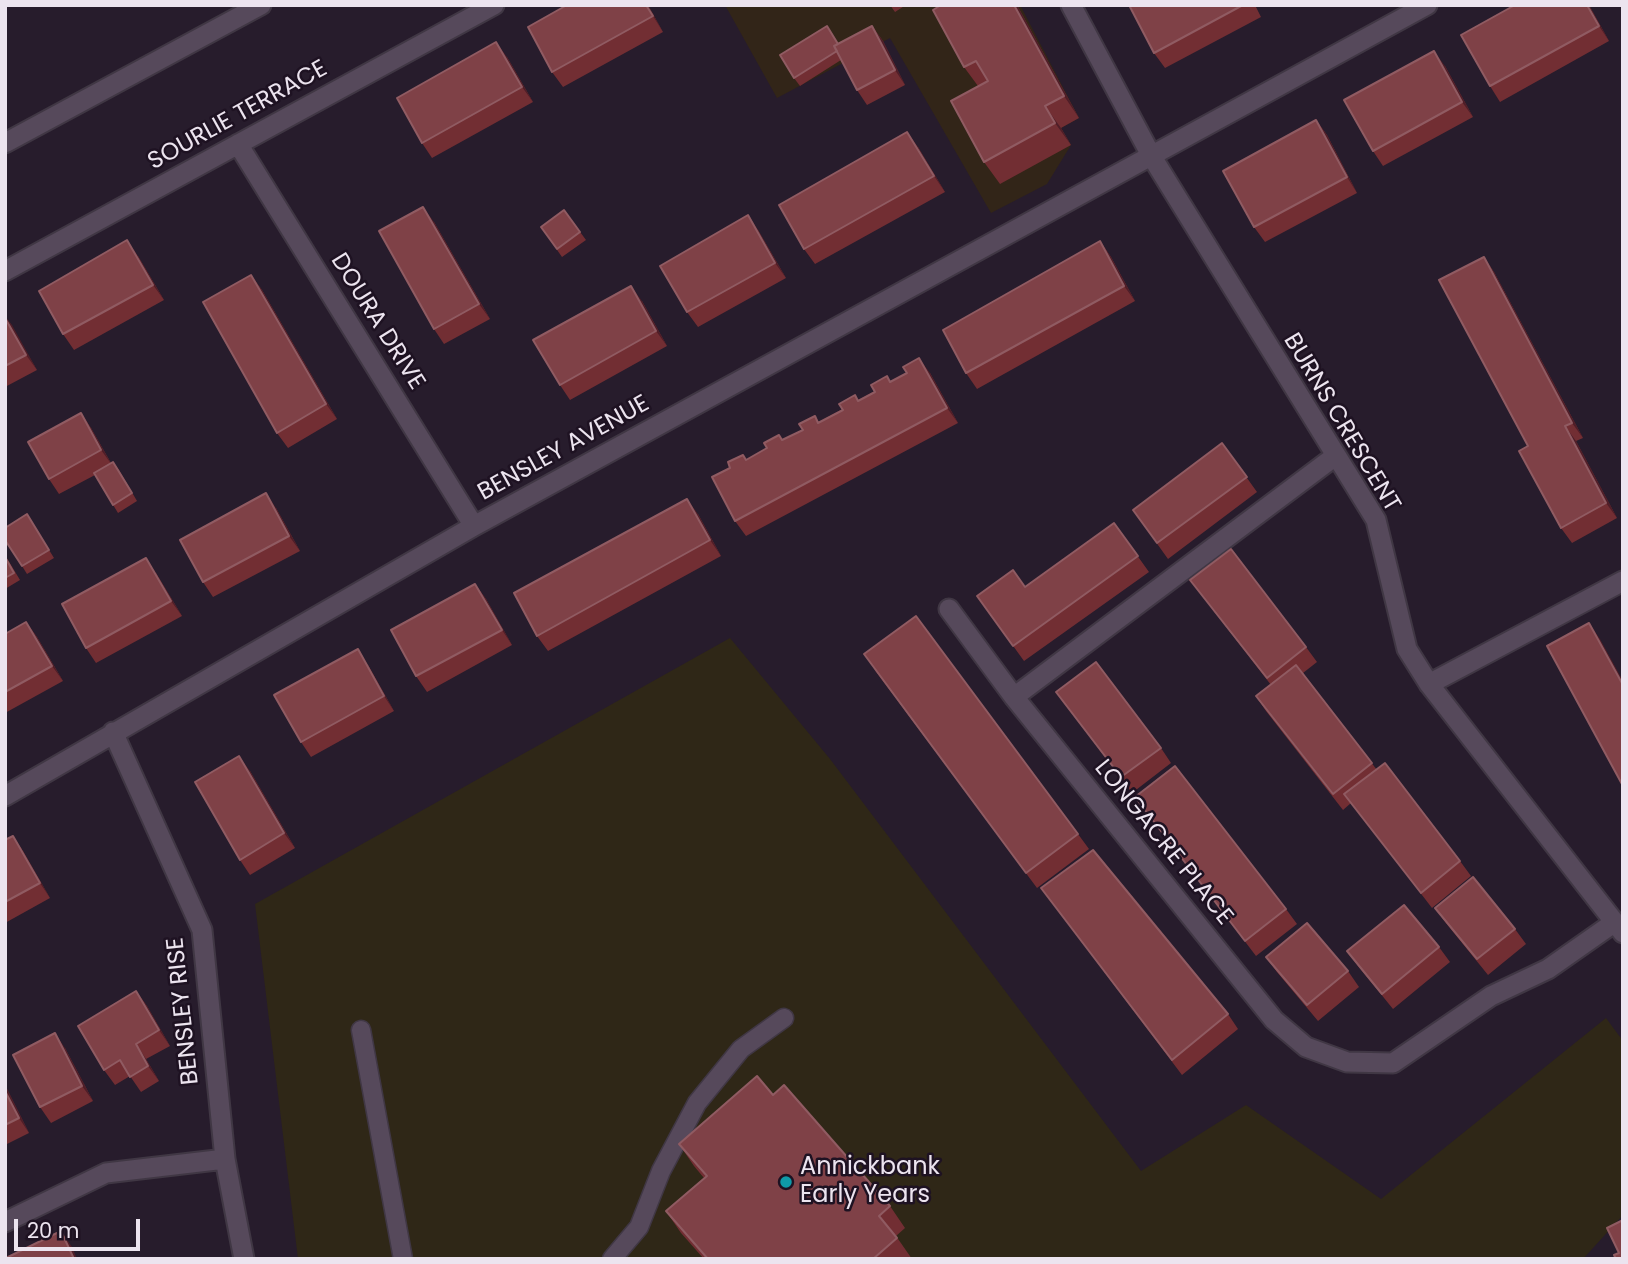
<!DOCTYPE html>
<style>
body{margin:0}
#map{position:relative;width:1628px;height:1264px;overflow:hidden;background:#271c2c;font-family:Poppins,sans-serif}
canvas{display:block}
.frame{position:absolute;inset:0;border:7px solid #ece4ef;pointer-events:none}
.scale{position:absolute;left:14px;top:1219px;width:126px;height:32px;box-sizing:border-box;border:4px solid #ece4ef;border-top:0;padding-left:9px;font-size:21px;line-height:24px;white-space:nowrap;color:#ece4ef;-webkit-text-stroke:5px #1e1222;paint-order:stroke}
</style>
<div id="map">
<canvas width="1628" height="1264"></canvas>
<div class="frame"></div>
<div class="scale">20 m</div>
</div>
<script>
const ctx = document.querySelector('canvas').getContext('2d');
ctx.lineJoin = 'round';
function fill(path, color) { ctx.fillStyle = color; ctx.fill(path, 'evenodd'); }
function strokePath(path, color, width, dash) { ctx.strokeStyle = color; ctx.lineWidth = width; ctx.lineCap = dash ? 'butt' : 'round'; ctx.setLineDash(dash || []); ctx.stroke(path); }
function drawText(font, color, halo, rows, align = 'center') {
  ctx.font = font + ' Poppins,sans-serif'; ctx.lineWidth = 5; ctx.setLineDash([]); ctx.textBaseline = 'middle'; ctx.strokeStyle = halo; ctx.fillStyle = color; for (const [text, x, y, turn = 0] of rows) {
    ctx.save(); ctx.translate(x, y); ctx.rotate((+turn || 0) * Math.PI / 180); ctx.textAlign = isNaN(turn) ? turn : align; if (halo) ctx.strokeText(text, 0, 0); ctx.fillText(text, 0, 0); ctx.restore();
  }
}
fill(new Path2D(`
 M725 5H1020L1079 118 1061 128 1071 145 1047 184 991 213 890 38 777 98Z`), '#322518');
fill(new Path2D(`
 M730 638 830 759 1141 1171 1246 1105 1381 1199 1606 1018 1623 1041V1215L1583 1259H298L255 904Z`), '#2f2717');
const service = new Path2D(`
 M361 1030 403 1259
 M612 1259 639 1227 661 1171 697 1103 741 1049 784 1018`);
const minor = new Path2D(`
 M1071 5 1152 157 1376 520 1407 649 1429 684 1623 933
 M238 144 474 526
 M5 271 494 5
 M949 609 1014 697 1274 1020 1306 1047 1347 1062 1393 1063 1491 996 1548 969 1615 922
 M1429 684 1623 581
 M1014 697 1334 457
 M113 732 202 930 225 1159 244 1259
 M5 796 474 526 1427 5
 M5 1222 106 1173 225 1159`);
const tertiary = new Path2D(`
 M5 143 261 5`);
strokePath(service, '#403744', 21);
strokePath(minor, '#403744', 23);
strokePath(tertiary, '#403744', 23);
strokePath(service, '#56495b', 18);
strokePath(minor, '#56495b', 19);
strokePath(tertiary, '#56495b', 19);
fill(new Path2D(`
 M648 5 663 32 563 87 552 72Z
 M890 5H906L895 12Z
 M1017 5 1079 118 1061 128 1071 145 1000 184 984 162 978 86 964 67Z
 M1129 5H1255L1261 17 1165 68 1154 53Z
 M1589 5 1609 41 1500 102 1490 86Z
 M872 26 883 41 905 85 867 105 857 90 841 60 800 86 794 78 839 43Z
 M507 57 533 102 432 158 422 143Z
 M1445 66 1473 117 1383 166 1373 151Z
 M1316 120 1327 135 1357 193 1265 242 1254 227Z
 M918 147 945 192 815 264 804 249Z
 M564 210 586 240 562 257 541 227Z
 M434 222 490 319 444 344 434 329Z
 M758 230 786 278 698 327 687 312Z
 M1100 241 1111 257 1135 301 977 389 966 373Z
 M138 256 164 300 74 350 63 334Z
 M1484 257 1494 272 1583 438 1576 441 1617 518 1572 543 1561 528 1528 446Z
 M251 275 262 290 337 419 288 448 277 433Z
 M642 301 667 346 570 400 560 385Z
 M5 316 37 370 5 387Z
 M930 373 958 423 746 536 735 521 747 460 803 430 815 416 819 422 891 382Z
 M81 413 91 428 111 463 113 462 119 470 137 501 118 513 95 475 59 494 49 479Z
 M1222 443 1257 492 1168 559 1133 510Z
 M276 508 300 551 213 597 203 582Z
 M27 514 54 558 27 574 22 566Z
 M698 514 721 556 548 651 537 636Z
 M1114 523 1149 572 1024 661 977 596 1025 587Z
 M5 555 20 580 5 589Z
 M156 573 182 616 96 663 86 648Z
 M1190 580 1306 647 1317 662 1303 673 1377 770 1460 861 1471 876 1432 908 1351 803 1343 810 1266 711 1256 696 1271 685Z
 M475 584 486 599 512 645 427 692 416 676Z
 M26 622 37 637 63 681 5 713V634Z
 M368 665 394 711 311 757 301 742Z
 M874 669 1078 834 1089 849 1037 888Z
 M1056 692 1161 748 1171 763 1132 793Z
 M250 771 295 848 250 875 240 860Z
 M1135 797 1286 909 1297 924 1256 956Z
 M13 836 23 851 50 898 5 923V840Z
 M1041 888 1228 1014 1238 1029 1182 1075Z
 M1435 908 1515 929 1526 944 1488 975 1446 923Z
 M1439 947 1450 962 1393 1009 1358 966 1347 951Z
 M1266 957 1348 971 1359 987 1318 1021 1277 972Z
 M136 991 147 1006 170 1046 146 1059 159 1081 141 1092 130 1076 115 1085 104 1070Z
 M65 1048 93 1101 51 1123 40 1107Z
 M5 1085 29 1133 5 1145Z
 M773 1095 890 1206 905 1228 896 1236 912 1259H704L681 1233 666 1211 704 1178 694 1166 679 1144Z`), '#722e33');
fill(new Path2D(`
 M646 5H648L663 32 653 16Z
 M1014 5H1017L1079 118 1064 96Z
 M1587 5H1589L1609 41 1599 26Z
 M872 26 883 41 905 85 895 70Z
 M496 42 507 57 533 102 522 87Z
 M1434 51 1445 66 1473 117 1462 102Z
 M1045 106 1061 128 1071 145 1055 123Z
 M1316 120 1327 135 1357 193 1347 177Z
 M907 132 918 147 945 192 934 176Z
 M423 207 434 222 490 319 479 304Z
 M748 215 758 230 786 278 775 263Z
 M127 240 138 256 164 300 153 285Z
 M1100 241 1111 257 1135 301 1124 286Z
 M1484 257 1494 272 1583 438 1572 423Z
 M251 275 262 290 337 419 326 404Z
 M631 286 642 301 667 346 656 331Z
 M5 316 12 325 37 370 26 355Z
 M919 358 930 373 958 423 947 408Z
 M81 413 91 428 112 465 101 450Z
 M1565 426 1576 441 1617 518 1606 503Z
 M266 493 276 508 300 551 289 536Z
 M687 499 698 514 721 556 710 540Z
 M146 558 156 573 182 616 171 601Z
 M475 584 486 599 512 645 502 630Z
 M26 622 37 637 63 681 52 666Z
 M1589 623 1600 639 1623 681V685Z
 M358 649 368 665 394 711 384 696Z
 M239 756 250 771 295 848 284 833Z
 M13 836 23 851 50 898 40 883Z
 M136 991 147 1006 170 1046 159 1030Z
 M55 1033 65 1048 93 1101 82 1086Z
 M136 1044 146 1059 159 1081 148 1066Z
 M5 1085 29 1133 19 1118 5 1091Z
 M61 1231 72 1247 77 1259H74Z`), '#4f1e28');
const building = new Path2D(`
 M567 5H646L653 16 552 72 528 27Z
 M941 5H1014L1064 96 1045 106 1055 123 984 162 951 101 988 81 976 61 964 67 933 10Z
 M1129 5H1243L1154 53Z
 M1515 5H1587L1599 26 1490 86 1461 35Z
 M827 26 838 44 834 46 837 51 794 78 780 55Z
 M872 26 895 70 857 90 834 46Z
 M496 42 522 87 422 143 397 98Z
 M1434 51 1462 102 1373 151 1344 100Z
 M1316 120 1347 177 1254 227 1223 171Z
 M907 132 934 176 804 249 779 205Z
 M423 207 479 304 434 329 379 231Z
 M564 210 580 232 557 249 541 227Z
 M748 215 775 263 687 312 660 266Z
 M127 240 153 285 63 334 39 291Z
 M1100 241 1124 286 966 373 943 330Z
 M1484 257 1572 423 1565 426 1606 503 1561 528 1519 451 1528 446 1439 280Z
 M251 275 326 404 277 433 203 302Z
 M631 286 656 331 560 385 533 340Z
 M5 318 26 355 5 366Z
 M919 358 947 408 735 521 712 477 730 468 728 462 743 455 746 460 767 448 764 443 779 435 782 440 803 430 799 424 815 416 818 423 843 410 839 404 855 395 858 401 875 392 871 385 887 376 890 382 907 373 903 367Z
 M81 413 101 450 49 479 28 442Z
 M1222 443 1247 477 1157 543 1133 510Z
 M113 462 132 493 113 505 94 473Z
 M266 493 289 536 203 582 180 540Z
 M687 499 710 540 537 636 514 593Z
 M27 514 49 550 22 566 5 540V528Z
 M1114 523 1138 556 1013 646 977 596 1013 570 1025 587Z
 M1231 549 1306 647 1267 678 1190 580Z
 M5 557 14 573 5 578Z
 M146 558 171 601 86 648 62 604Z
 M475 584 502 630 416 676 391 630Z
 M916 616 1078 834 1026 873 864 654Z
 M26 622 52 666 5 692V634Z
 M1589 623 1623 685V786L1547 646Z
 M358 649 384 696 301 742 274 695Z
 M1096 662 1161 748 1121 777 1056 692Z
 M1296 665 1372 763 1333 794 1256 696Z
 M239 756 284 833 240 860 195 782Z
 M1385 763 1460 861 1421 893 1344 794Z
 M1175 766 1286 909 1245 941 1135 797Z
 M13 836 40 883 5 902V840Z
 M1093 850 1228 1014 1172 1060 1041 888Z
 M1473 877 1515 929 1477 959 1435 908Z
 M1404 905 1439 947 1382 994 1347 951Z
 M1307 923 1348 971 1307 1005 1266 957Z
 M136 991 159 1030 136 1044 148 1066 130 1077 120 1060 104 1070 78 1026Z
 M55 1033 82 1086 40 1107 13 1055Z
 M757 1076 773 1095 784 1085 890 1206 879 1216 897 1238 873 1259H708L666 1211 707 1176 679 1144Z
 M5 1091 19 1118 5 1125Z
 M1623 1220V1259H1616L1614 1255 1619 1253 1607 1228Z
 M61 1231 74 1259H6V1258Z`);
fill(building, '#7f4147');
strokePath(building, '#905b62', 2);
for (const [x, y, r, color] of [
 [786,1182,7,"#0f9aa8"]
]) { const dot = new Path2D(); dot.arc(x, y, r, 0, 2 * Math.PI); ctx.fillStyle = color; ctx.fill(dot); strokePath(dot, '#1e1222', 2.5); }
drawText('24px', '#ece4ef', '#1e1222', [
 ["SOURLIE TERRACE",238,116,-29],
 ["DOURA DRIVE",377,322,58],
 ["BURNS CRESCENT",1341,423,59],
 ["BENSLEY AVENUE",564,449,-29],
 ["LONGACRE PLACE",1163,843,51],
 ["BENSLEY RISE",184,1011,-96]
]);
drawText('24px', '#ece4ef', '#1e1222', [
 ["Annickbank",800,1168],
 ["Early Years",800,1196]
], 'left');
</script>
